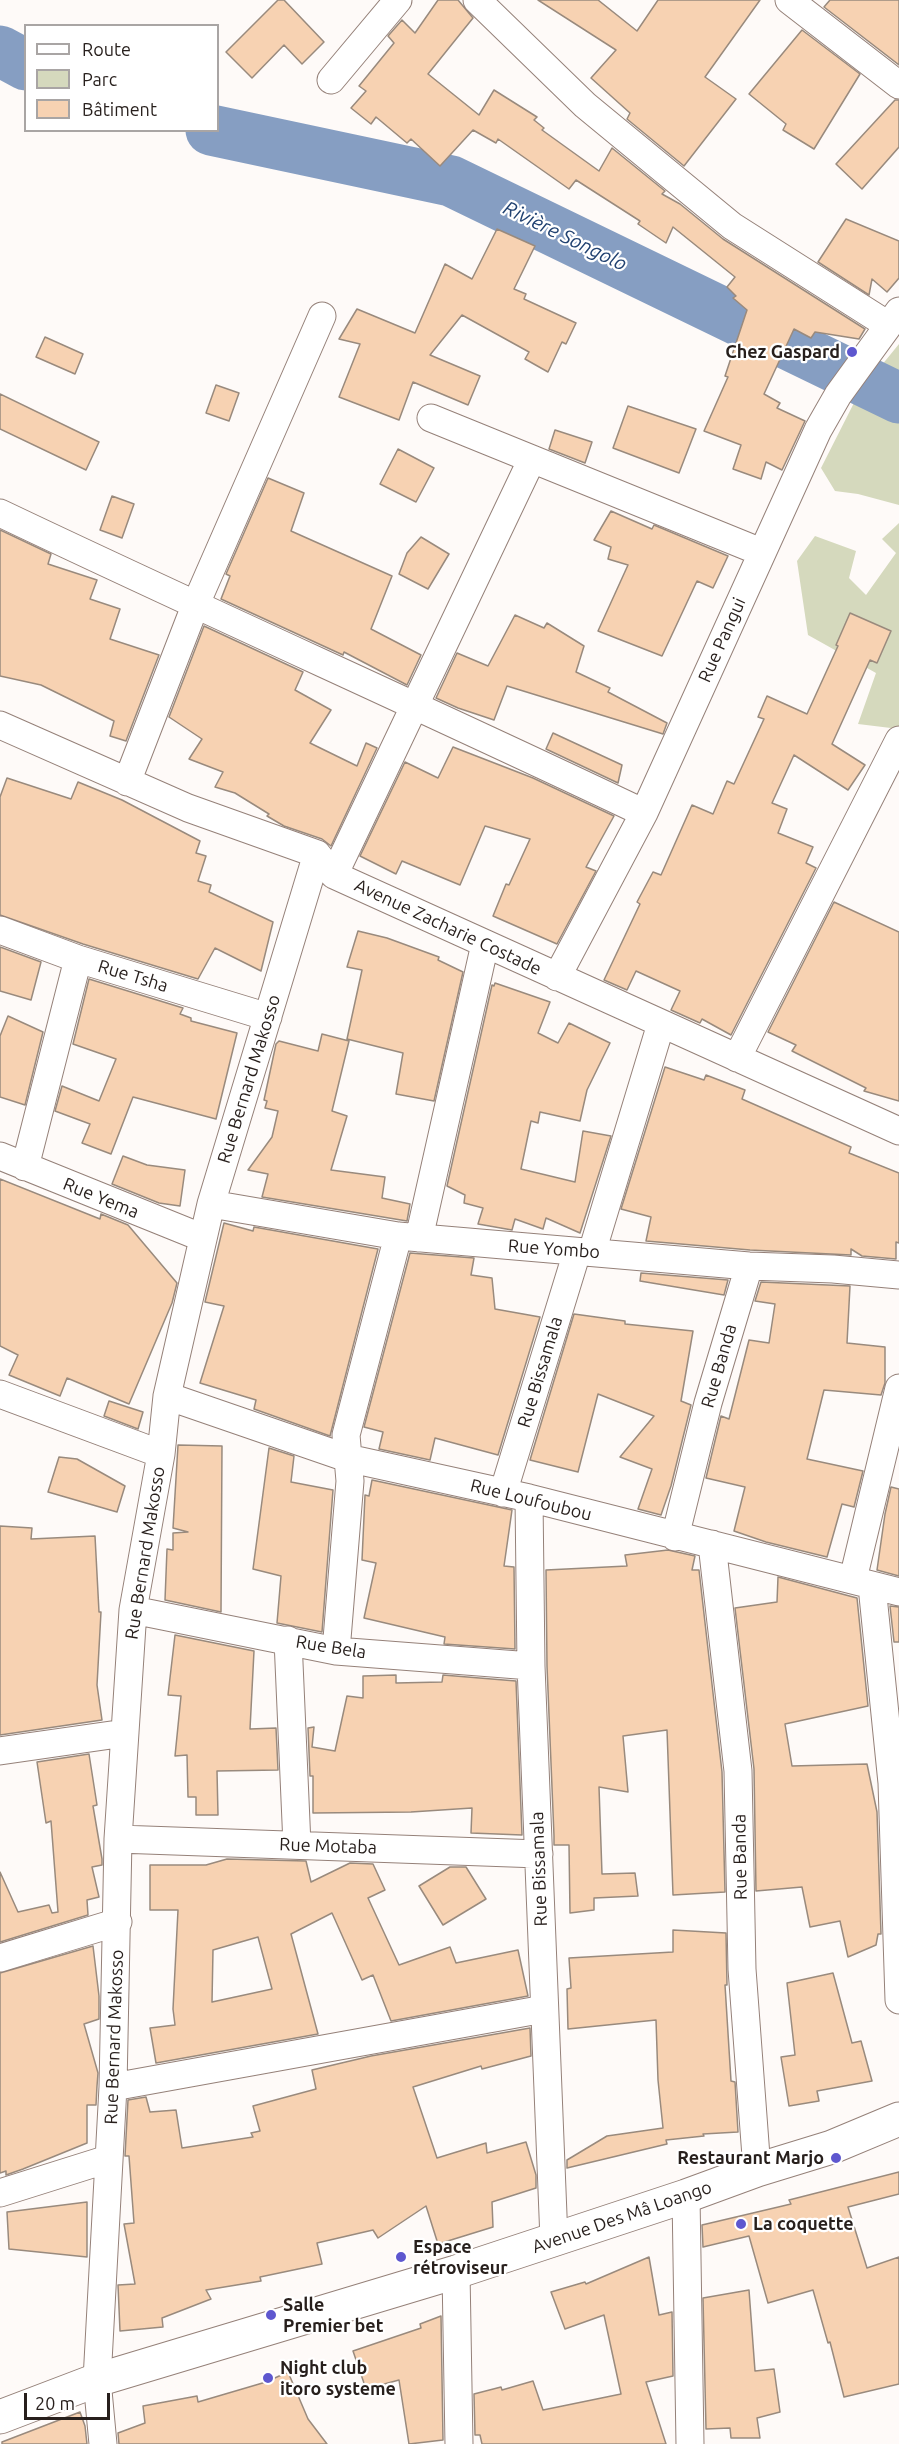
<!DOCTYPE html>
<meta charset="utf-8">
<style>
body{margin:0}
#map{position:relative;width:899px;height:2444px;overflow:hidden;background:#fefaf8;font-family:Ubuntu,sans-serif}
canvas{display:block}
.legend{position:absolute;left:24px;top:24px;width:195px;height:108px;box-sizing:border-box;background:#fff;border:2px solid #a9a5a4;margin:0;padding:8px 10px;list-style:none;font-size:18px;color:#271f1c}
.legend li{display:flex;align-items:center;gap:12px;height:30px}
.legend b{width:30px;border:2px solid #a9a5a4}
.scale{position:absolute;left:24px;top:2393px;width:86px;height:27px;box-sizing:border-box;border:3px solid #271f1c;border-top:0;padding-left:8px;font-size:18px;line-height:21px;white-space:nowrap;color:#271f1c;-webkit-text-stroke:4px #fff;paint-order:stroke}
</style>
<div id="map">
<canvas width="899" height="2444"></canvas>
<ul class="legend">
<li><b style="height:8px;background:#fff"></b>Route</li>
<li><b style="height:16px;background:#d5d9bd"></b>Parc</li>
<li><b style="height:16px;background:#f7d2b2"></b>Bâtiment</li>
</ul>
<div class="scale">20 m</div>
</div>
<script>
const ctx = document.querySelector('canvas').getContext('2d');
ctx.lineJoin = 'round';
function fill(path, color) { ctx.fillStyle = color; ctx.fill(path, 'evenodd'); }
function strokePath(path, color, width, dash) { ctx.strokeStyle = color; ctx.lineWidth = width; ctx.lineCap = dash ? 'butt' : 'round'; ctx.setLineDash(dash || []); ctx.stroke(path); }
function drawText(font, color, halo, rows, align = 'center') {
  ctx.font = font + ' Ubuntu,sans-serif'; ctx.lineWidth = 4.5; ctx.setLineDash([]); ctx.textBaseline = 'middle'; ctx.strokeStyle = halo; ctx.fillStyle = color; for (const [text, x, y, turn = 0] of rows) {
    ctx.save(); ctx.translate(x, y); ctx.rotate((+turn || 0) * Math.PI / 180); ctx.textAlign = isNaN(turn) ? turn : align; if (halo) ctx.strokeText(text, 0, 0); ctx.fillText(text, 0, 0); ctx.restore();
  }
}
fill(new Path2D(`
 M899 344V505L858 494 835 491 821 468 859 393Z
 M899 523V729L858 724 876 673 808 635 797 561 815 536 856 551 849 578 866 595 896 553 882 539Z`), '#d5d9bd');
strokePath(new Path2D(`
 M0 51 26 65
 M211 130 451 181 899 398`), '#869ec2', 51);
const building = new Path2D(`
 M278 0H284L324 42 302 64 284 45 252 78 226 52Z
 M438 0H458L473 18 428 74 479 115 494 90 537 117 534 120 544 128 542 130 599 171 612 148 665 191 662 194 680 204 723 239 865 329 859 339 815 332 811 338 794 329 764 394 780 403 777 408 805 421 782 470 766 462 761 479 733 469 741 445 704 431 728 377 725 376 747 310 733 298 736 296 727 287 735 277 673 227 666 243 638 224 640 221 576 180 569 189 498 139 496 143 473 130 440 166 411 139 407 143 376 117 371 124 351 108 366 91 359 86 394 43 388 36 402 20 415 33Z
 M538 0H598L637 31 658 0H760L705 77 736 99 684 166 627 119 630 113 591 78 616 50Z
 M830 0H899V65L824 7Z
 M802 30 860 74 814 149 783 130 786 124 749 94Z
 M895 100H899V147L862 189 836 164Z
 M846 219 899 241V278L887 292 872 279 869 295 818 262Z
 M497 229 535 246 514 289 526 294 524 299 576 323 566 344 562 342 548 372 525 359 529 352 462 315 430 355 480 376 468 405 413 382 399 420 339 397 360 344 339 339 357 309 415 333 445 264 472 279Z
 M45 337 83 354 75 374 36 357Z
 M216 385 239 393 229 421 206 413Z
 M0 394 99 442 86 470 0 429Z
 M628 406 696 429 679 473 613 448Z
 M555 430 592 442 585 463 549 449Z
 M398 449 434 468 416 502 380 484Z
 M268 478 304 493 291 531 392 576 371 629 421 655 407 685 344 652 343 655 221 599 230 576 226 574Z
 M112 496 134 504 122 538 100 530Z
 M611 511 652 529 654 525 728 556 713 588 697 581 662 656 598 631 628 565 608 559 611 547 594 540Z
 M0 530 51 554 48 564 97 580 90 599 120 609 110 639 159 655 126 741 110 736 114 721 41 685 0 676Z
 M421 537 449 554 428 589 399 574 407 553Z
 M850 613 891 631 877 663 870 660 832 744 865 765 848 790 794 755 772 803 787 809 778 833 813 847 806 863 816 868 731 1035 702 1019 700 1023 671 1010 680 991 636 971 627 990 604 980 640 904 637 902 653 872 661 875 692 805 713 814 727 781 734 784 764 719 758 717 767 696 807 714 838 646 836 645Z
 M515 615 544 628 547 623 584 646 576 672 610 688 608 692 667 723 663 734 507 686 494 720 458 708 436 698 457 653 488 666Z
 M204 626 303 672 295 690 331 710 310 743 357 766 366 743 377 748 331 846 322 839 284 826 267 816 269 814 235 793 215 787 223 772 189 759 202 739 169 717Z
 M553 733 622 765 618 783 546 749Z
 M453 747 533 778 614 816 586 867 596 871 557 944 493 916 506 884 509 885 530 839 485 826 460 885 402 861 396 874 360 856 405 762 438 778Z
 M7 778 71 799 78 782 122 800 200 841 196 853 206 856 198 881 211 885 209 892 273 922 261 971 215 948 198 979 83 944 0 915V797Z
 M834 902 899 932V1101L864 1091 866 1088 792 1051 796 1045 768 1032Z
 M358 931 387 938 439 957 438 960 463 972 434 1101 396 1094 403 1053 347 1039 362 970 347 967Z
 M0 947 41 962 31 1000 0 991Z
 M89 979 183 1008 180 1014 191 1018V1021L237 1033 216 1119 133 1097 111 1154 82 1143 90 1124 55 1111 62 1086 99 1101 116 1059 73 1044Z
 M495 983 550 1002 538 1033 558 1043 569 1023 610 1043 587 1090 580 1121 540 1112 538 1123 531 1121 521 1169 575 1182 583 1131 611 1136 580 1233 546 1218 543 1229 515 1219 512 1230 478 1224 483 1208 464 1203 465 1195 447 1186 492 985 494 986Z
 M8 1016 43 1032 25 1105 0 1097V1036Z
 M322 1034 349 1041 332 1111 347 1116 331 1170 385 1177 382 1198 410 1204 407 1221 262 1197 268 1174 248 1170 272 1137 278 1111 265 1108 267 1101 264 1100 276 1044 279 1041 318 1051Z
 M665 1067 704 1080 706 1075 745 1090 742 1099 851 1147 849 1153 899 1173V1243L896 1242V1259L862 1256 851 1249V1255L750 1250 646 1241 651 1217 621 1209Z
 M123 1156 147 1165 185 1170 180 1206 159 1203 112 1184Z
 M0 1179 100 1219 101 1214 128 1225 177 1283 172 1303 129 1404 67 1378 60 1396 9 1375 18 1355 0 1346Z
 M224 1223 253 1231 254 1227 378 1249 330 1436 254 1409 256 1400 200 1383 224 1306 205 1302Z
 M410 1253 474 1258 471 1275 492 1278 495 1309 540 1317 498 1455 435 1438 430 1460 379 1449 383 1432 364 1427Z
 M641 1273 728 1280 724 1295 640 1281Z
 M761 1282 850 1286 847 1343 885 1347V1383L881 1395 824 1390 807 1459 863 1471 854 1507 842 1504 827 1557 766 1542 734 1531 745 1487 706 1478 721 1416 729 1419 749 1340 769 1343 775 1304 755 1301Z
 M574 1314 625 1321V1324L693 1331 681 1401 691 1405 671 1486 661 1515 638 1509 652 1469 620 1457 654 1416 598 1394 578 1472 530 1460Z
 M109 1401 143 1412 138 1429 104 1416Z
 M178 1445 222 1446 221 1612 165 1600 167 1549 173 1550V1533L188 1532 173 1528Z
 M269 1448 294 1456 291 1482 333 1490 322 1632 277 1623 281 1576 253 1569Z
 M59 1457 77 1459 125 1486 117 1512 48 1492Z
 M372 1480 512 1510 504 1566 514 1567 515 1649 444 1644 445 1637 364 1618 376 1563 362 1560 365 1495 369 1496Z
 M891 1487 899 1489V1576L877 1570 885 1514Z
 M0 1526 32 1528 31 1539 95 1536 99 1612H101L97 1685 102 1720 0 1735Z
 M668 1550 695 1556 692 1570H699L722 1772 725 1892 673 1895 667 1730 623 1736 628 1792 599 1787 602 1874 635 1873 638 1896 594 1898V1910L570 1913 569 1845H554V1836L547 1666 546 1570 627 1566 625 1555Z
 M778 1577 857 1598 868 1706 785 1724 792 1766 867 1764 877 1812 881 1934H878L876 1945 848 1957 840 1921 810 1927 802 1887 756 1891 754 1769 735 1608 777 1602Z
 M890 1606 899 1607V1642H894Z
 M175 1635 254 1651 250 1729 276 1728 278 1770 217 1771 218 1815H196V1797H188L187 1755 175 1756 181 1696 168 1695Z
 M396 1675V1683L442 1682 443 1675 516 1681 522 1835 471 1833 472 1808 411 1812 313 1813V1776H310L308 1728 314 1727 312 1747 335 1751 347 1696 363 1698V1676Z
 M89 1754 97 1805 93 1806 102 1859V1865L92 1867 99 1897 87 1900 88 1915 0 1942V1872L18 1912 49 1905 52 1913 58 1912 51 1821 46 1823 37 1762Z
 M227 1859 306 1861 311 1882 350 1863 373 1864 385 1890 368 1898 399 1965 450 1947 456 1963 518 1950 528 1996 391 2021 373 1975 362 1980 332 1913 291 1934 318 2034 156 2063 150 2028 175 2025 173 2009 178 1910H150V1865H206ZM258 1937 272 1989 212 2002 213 1950Z
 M450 1867H466L486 1899 443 1925 419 1886Z
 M673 1930 726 1933 727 1985H725L731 2081 735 2082 738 2132 703 2134 704 2136 666 2140 667 2144 567 2168V2160L607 2136 663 2128 658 2080 656 2020 568 2029 567 1989 571 1988 569 1958 673 1952Z
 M93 1946 99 1996V2019L84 2024 98 2073 97 2086 96 2105H87V2143L23 2169 6 2175V2171L0 2173V1973Z
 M833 1973 852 2043 861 2041 872 2081 817 2091 819 2101 789 2106 781 2057 795 2055 787 1983Z
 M530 2028 531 2056 482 2069 481 2066 413 2087 437 2158 486 2143 487 2153 526 2142 536 2175V2188L492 2202 493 2227 438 2244 426 2206 378 2238 373 2230 317 2243 322 2264 260 2277 261 2281 206 2290 211 2299 162 2318 163 2327 120 2331 118 2285 135 2284 124 2224 134 2223 129 2156H125L128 2100 146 2097 150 2112 176 2110 182 2148 253 2137 251 2133 260 2131 253 2106 316 2089 312 2070 371 2056Z
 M899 2172V2194L848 2207 867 2268 899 2257V2384L844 2397 830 2342 828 2343 813 2290 768 2303 749 2236 703 2247 702 2225 791 2204 789 2200Z
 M87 2202V2257L9 2249 7 2212Z
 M649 2257 659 2315 672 2312 673 2376 646 2382 666 2444H482L480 2435H475L474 2394 501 2387 502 2390 533 2381 543 2410 621 2394 604 2315 565 2329 551 2292 585 2282 586 2284Z
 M749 2290 755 2371 774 2369 780 2412 757 2418 760 2438H731L730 2428 706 2429 703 2298Z
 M441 2316 443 2440 409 2444 399 2380 366 2389 353 2351 421 2328 420 2324Z
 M288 2372 308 2419 327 2444H119L118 2433 145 2423 143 2406 197 2396 198 2402 266 2382Z
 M80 2412 85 2426 87 2444H2V2442Z`);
fill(building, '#f7d2b2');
strokePath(building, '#998a7d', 1.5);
const minor = new Path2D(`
 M477 0 585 105 732 226 888 325
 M789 0 899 85
 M331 80 398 0
 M431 418 761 552
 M0 513C214 615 430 711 644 813
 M0 725 188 808 317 854 334 875 899 1131
 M127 782 195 606 322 316
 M334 875 532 459
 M0 930 78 959 268 1017
 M557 977 644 813 818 430 838 395 899 311
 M737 1058 899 740
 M0 1156 203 1238
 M25 1167 78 959
 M211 1204 398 1236 749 1266 833 1269 899 1275
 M419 1238 485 944
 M592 1252 661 1024
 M0 1394 161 1454
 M167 1396 347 1458 529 1498 899 1592
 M503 1493 577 1252
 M529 1498 531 1666 554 2240
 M675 1537 708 1403 749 1266
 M712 1544 738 1771 742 1969 757 2170
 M853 1579 899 1388
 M872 1586 892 1783 899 2000
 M133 1610 336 1651 531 1666
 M288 1640 297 1845
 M336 1651 350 1481 346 1435 398 1236
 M0 1751 125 1733
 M118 1839 539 1854
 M0 1958 118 1922
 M113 2087 544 2009
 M0 2193 108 2159
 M686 2196 690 2444
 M456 2272 459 2444
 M103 2444 97 2380 113 2087 118 1839 133 1610 161 1454 167 1396 211 1204 317 854`);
const major = new Path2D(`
 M0 2417 97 2380 456 2272 686 2196 757 2170 832 2147 899 2119`);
strokePath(minor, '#958179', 29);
strokePath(major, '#958179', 35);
strokePath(minor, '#fff', 27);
strokePath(major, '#fff', 33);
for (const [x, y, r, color] of [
 [852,352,6,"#5e57cf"],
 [836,2158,6,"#5e57cf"],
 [741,2224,6,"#5e57cf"],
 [401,2257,6,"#5e57cf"],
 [271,2315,6,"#5e57cf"],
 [268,2378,6,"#5e57cf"]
]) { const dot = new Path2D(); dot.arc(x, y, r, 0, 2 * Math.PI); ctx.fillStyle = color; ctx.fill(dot); strokePath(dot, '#fff', 2); }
drawText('bold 18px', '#271f1c', '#fff', [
 ["Chez Gaspard",840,352,"right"],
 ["Restaurant Marjo",824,2158,"right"],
 ["La coquette",753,2224],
 ["Espace",413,2247],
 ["rétroviseur",413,2268],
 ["Salle",283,2305],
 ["Premier bet",283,2326],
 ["Night club",280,2368],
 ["itoro systeme",280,2389]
], 'left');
drawText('18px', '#271f1c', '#fff', [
 ["Rue Pangui",722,640,-66],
 ["Avenue Zacharie Costade",448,927,25],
 ["Rue Tsha",133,976,17],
 ["Rue Bernard Makosso",249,1079,-73],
 ["Rue Yema",101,1198,22],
 ["Rue Yombo",554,1249,4],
 ["Rue Banda",719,1366,-74],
 ["Rue Bissamala",540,1372,-73],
 ["Rue Loufoubou",531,1500,14],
 ["Rue Bernard Makosso",145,1553,-81],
 ["Rue Bela",331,1647,9],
 ["Rue Motaba",328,1846,2],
 ["Rue Banda",740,1857,-91],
 ["Rue Bissamala",539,1869,-92],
 ["Rue Bernard Makosso",114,2037,-88],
 ["Avenue Des Mâ Loango",622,2217,-19]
]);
drawText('italic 20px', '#214271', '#fff', [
 ["Rivière Songolo",565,236,26]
]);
</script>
